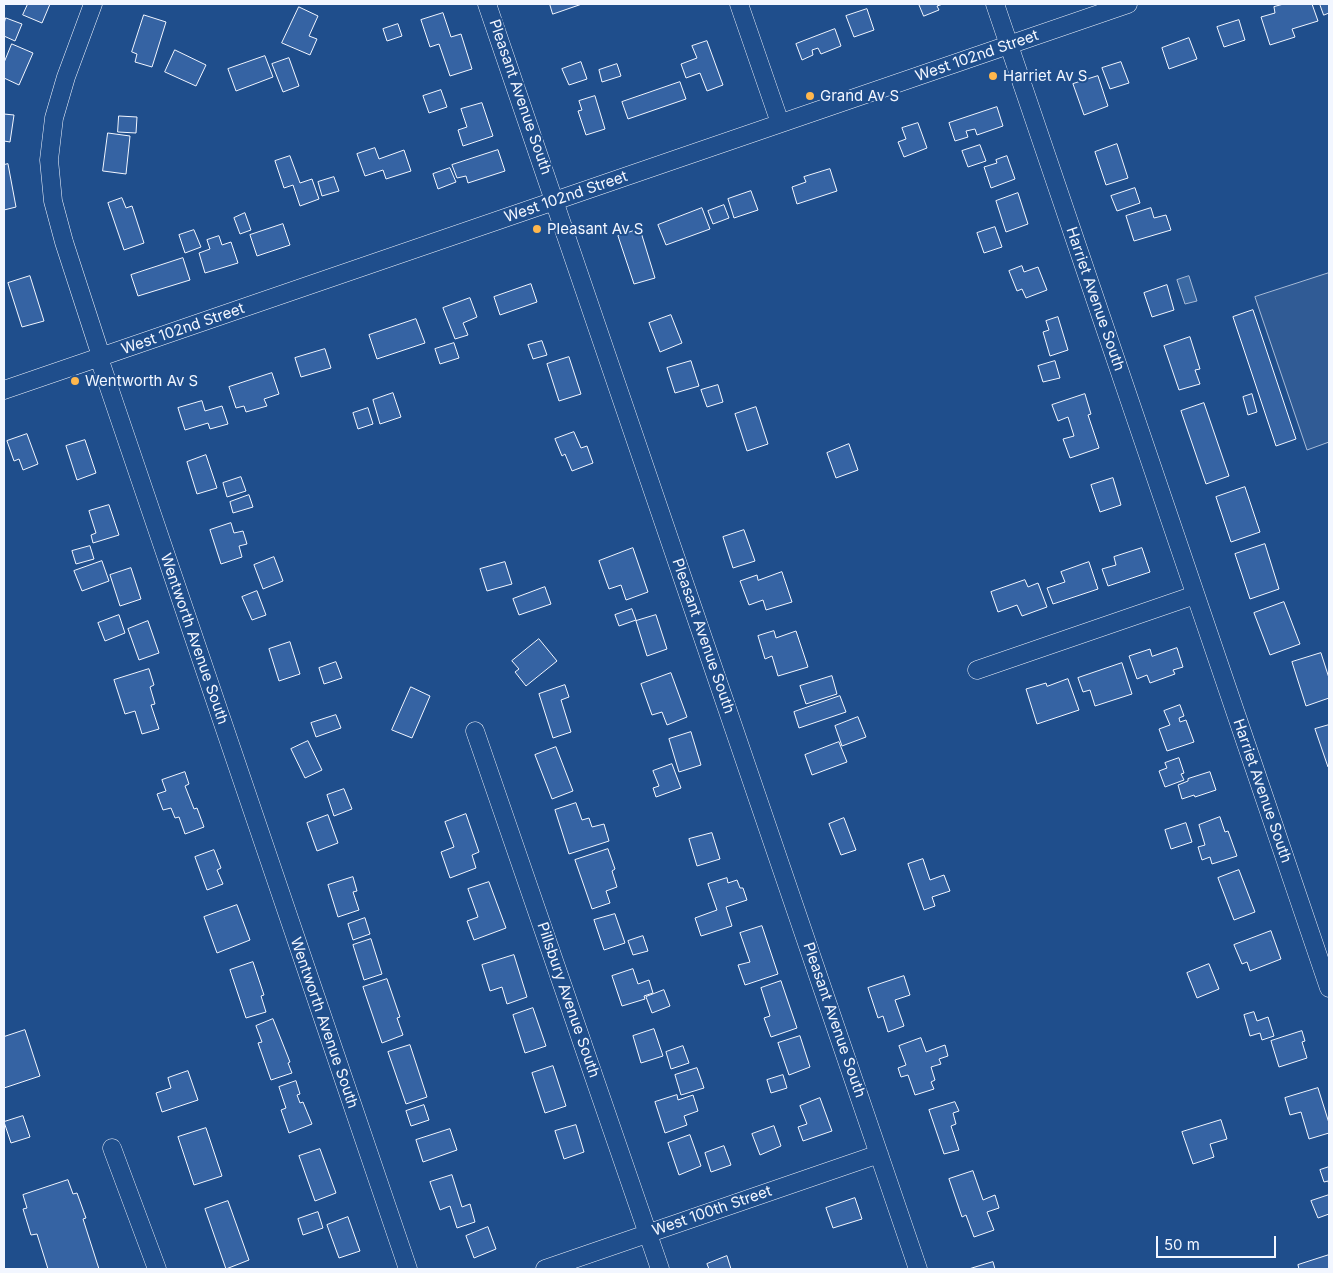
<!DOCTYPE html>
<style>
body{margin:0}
#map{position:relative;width:1333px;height:1273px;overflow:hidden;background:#1f4e8c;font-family:Inter,sans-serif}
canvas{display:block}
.frame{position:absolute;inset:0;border:5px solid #f2f6ff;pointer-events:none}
.scale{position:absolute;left:1156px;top:1236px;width:120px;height:22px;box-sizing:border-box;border:2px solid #f2f6ff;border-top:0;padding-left:6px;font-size:15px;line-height:18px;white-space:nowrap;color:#f2f6ff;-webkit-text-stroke:4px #1f4e8c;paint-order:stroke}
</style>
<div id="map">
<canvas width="1333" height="1273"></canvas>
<div class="frame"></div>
<div class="scale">50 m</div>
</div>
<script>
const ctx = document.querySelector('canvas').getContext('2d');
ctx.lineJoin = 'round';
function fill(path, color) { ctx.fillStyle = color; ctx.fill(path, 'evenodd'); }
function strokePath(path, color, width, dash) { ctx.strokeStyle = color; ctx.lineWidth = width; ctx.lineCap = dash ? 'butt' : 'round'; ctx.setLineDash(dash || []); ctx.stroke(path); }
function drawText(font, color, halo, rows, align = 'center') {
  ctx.font = font + ' Inter,sans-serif'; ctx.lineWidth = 4; ctx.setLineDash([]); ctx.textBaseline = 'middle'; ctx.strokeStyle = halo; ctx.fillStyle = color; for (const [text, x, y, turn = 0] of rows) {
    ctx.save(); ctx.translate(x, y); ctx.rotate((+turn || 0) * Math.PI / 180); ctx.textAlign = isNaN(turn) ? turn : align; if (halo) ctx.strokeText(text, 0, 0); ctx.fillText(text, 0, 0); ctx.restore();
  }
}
const parking = new Path2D(`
 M1329 273V442L1307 450 1255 297Z`);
fill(parking, '#305b95');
strokePath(parking, '#a8bbd7', 1);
const water = new Path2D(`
 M1189 276 1197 301 1185 304 1177 280Z`);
fill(water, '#3b69a3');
strokePath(water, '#a8bbd7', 1);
const building = new Path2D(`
 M28 4H50L42 23 23 15Z
 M550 4H582L553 14Z
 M919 4H943L937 6 939 10 924 16Z
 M1284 4H1312L1318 21 1292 29 1295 37 1270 45 1261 17 1275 13 1274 7Z
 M1320 4H1329V13L1324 15Z
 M299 7 318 16 309 36 317 39 310 55 282 43Z
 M867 9 874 30 854 37 846 16Z
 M443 13 451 37 461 34 472 69 450 76 439 44 430 47 421 20Z
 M144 15 166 22 152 67 135 62 137 54 132 52Z
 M6 18 22 24 15 41 4 36V24Z
 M1239 20 1245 40 1224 47 1217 27Z
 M398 24 402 36 387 41 383 29Z
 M835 29 841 46 821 54 818 48 812 50 813 55 802 60 796 44Z
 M1189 38 1197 59 1169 69 1162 48Z
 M707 41 723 85 707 91 700 73 686 78 681 64 697 58 692 46Z
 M12 44 33 53 19 85 4 78V63Z
 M175 50 206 65 196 86 165 72Z
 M265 56 273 77 236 91 228 69Z
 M289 58 299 86 283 92 272 64Z
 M581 62 587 79 569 85 562 69Z
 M1121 62 1129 83 1110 89 1102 68Z
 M617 64 621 76 602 82 599 70Z
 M1098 76 1108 106 1084 115 1073 84Z
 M680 82 686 99 628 119 622 102Z
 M441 90 447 107 429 113 423 96Z
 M595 96 605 129 586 135 578 111 582 110 579 101Z
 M482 103 493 136 463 146 458 130 467 127 461 109Z
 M997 107 1003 126 977 135 975 129 966 131 968 137 955 141 949 123Z
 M4 114 14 115 10 142 4 141Z
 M119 116 137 117 136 133 118 132Z
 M918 123 927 148 904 157 898 142 906 139 902 128Z
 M108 133 130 136 126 174 103 171Z
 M1117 144 1128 178 1106 185 1095 152Z
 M980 145 986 161 968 167 962 151Z
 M375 148 379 159 404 150 411 171 386 179 383 170 365 176 357 154Z
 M498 150 505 171 468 183 466 176 457 178 452 165Z
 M290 156 300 183 312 179 319 199 300 206 293 185 284 188 275 161Z
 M1007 156 1015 179 991 188 984 167 997 163 996 160Z
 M8 164 16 207 4 210V165Z
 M450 168 456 182 438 189 433 174Z
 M830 169 837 191 797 204 792 187 806 182 804 177Z
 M334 177 339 191 322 196 318 182Z
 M1135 188 1140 203 1117 211 1111 196Z
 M751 191 758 210 734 218 728 199Z
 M1018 193 1028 224 1006 232 996 201Z
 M122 198 126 208 132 206 144 243 124 250 108 203Z
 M724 205 729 218 713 224 708 211Z
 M702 208 710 229 666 245 658 225Z
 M1151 208 1154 218 1166 215 1171 230 1134 241 1126 216Z
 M245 213 251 230 240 234 234 218Z
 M283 224 290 245 257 256 250 235Z
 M995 227 1002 247 984 253 977 233Z
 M640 229 655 278 634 284 618 236Z
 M194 230 201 247 185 253 179 235Z
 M219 236 222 245 231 242 238 263 205 273 199 253 210 249 207 240Z
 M183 258 190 280 138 296 131 275Z
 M1022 266 1024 272 1038 267 1047 290 1026 298 1022 289 1017 291 1009 271Z
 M30 276 44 321 22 327 8 283Z
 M531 284 537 302 500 315 494 297Z
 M1167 285 1174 310 1152 317 1144 293Z
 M470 298 477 317 463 323 468 335 455 339 443 308Z
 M1253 310 1296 439 1276 446 1233 317Z
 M671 315 682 343 660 352 649 323Z
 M1058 317 1068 350 1050 356 1043 332 1049 330 1046 321Z
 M416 319 425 343 377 359 369 335Z
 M1190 337 1200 369 1195 370 1200 384 1179 390 1164 346Z
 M542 341 547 355 533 359 528 345Z
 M454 343 459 358 440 364 435 349Z
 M325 349 331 368 301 377 295 358Z
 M569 357 581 394 559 401 547 364Z
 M691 361 699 386 675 393 667 368Z
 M1055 361 1060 378 1043 382 1038 366Z
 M272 373 279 394 264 399 267 406 246 412 244 406 236 408 229 387Z
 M718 385 723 402 707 407 701 390Z
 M393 393 401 417 380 424 373 400Z
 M1085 394 1091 414 1088 415 1099 448 1070 458 1063 439 1074 436 1068 417 1058 421 1052 405Z
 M1252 394 1257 412 1248 415 1243 397Z
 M202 401 205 411 222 406 228 424 210 429 208 423 185 430 178 408Z
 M1204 403 1229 476 1206 484 1181 411Z
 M756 407 768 444 747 451 735 414Z
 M368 408 373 424 358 429 353 413Z
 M574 432 581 448 587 446 593 463 572 471 565 454 562 456 555 439Z
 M27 434 38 464 23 470 19 459 14 461 7 441Z
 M85 440 96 473 77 480 66 446Z
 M849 444 858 470 836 478 827 453Z
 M206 455 217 488 197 494 187 462Z
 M241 477 246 491 227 497 223 483Z
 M1113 478 1121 505 1100 512 1091 485Z
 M1245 487 1260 532 1231 542 1216 497Z
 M249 495 253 507 233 513 230 502Z
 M109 505 119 535 93 543 91 535 96 533 89 511Z
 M231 523 234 533 243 531 247 544 239 546 242 557 221 564 210 530Z
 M744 530 755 561 733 568 723 537Z
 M1265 544 1279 589 1250 599 1235 554Z
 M90 546 94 559 76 564 72 551Z
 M633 548 648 592 626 600 621 585 609 589 599 561Z
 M1142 548 1150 572 1108 586 1102 569 1116 565 1114 557Z
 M274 557 283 581 263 589 254 565Z
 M102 561 109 581 82 591 74 571Z
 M505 562 512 584 487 591 480 569Z
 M1089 562 1098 589 1053 604 1047 588 1065 582 1061 572Z
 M131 568 141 599 120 606 110 575Z
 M782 572 792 602 766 610 763 600 749 605 740 581 757 575 758 580Z
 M1025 580 1028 587 1038 583 1047 607 1022 616 1017 605 998 612 991 592Z
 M545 587 551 604 519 615 513 599Z
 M257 591 266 615 252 620 242 597Z
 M1284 602 1300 644 1270 655 1254 613Z
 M632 609 636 620 619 626 615 615Z
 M119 615 125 633 105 641 98 623Z
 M656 615 667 649 647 656 636 621Z
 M148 621 159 653 139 660 128 629Z
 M774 631 776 638 796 631 808 667 778 676 772 656 765 659 758 636Z
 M539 639 557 661 526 686 515 672 519 669 512 661Z
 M290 642 300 674 279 681 269 649Z
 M1177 648 1183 667 1173 670 1175 674 1150 683 1147 675 1137 679 1129 656 1150 649 1152 656Z
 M1321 653 1329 678V698L1306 706 1292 662Z
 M336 662 342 678 324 684 319 668Z
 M1122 663 1132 694 1095 706 1090 690 1083 692 1078 678Z
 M149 669 154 685 150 687 155 704 151 705 159 729 142 734 135 711 125 714 114 680Z
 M671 673 687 717 667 725 662 712 652 715 641 684Z
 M832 676 837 694 806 704 800 686Z
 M1068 679 1079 710 1037 724 1026 689 1046 683 1047 686Z
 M565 685 569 697 561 700 571 732 553 738 539 694Z
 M411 687 430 696 412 738 392 730Z
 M840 696 846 712 799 728 794 712Z
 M1180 705 1184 716 1179 718 1180 722 1186 720 1194 742 1167 751 1159 729 1170 725 1164 711Z
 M336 715 341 728 316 737 311 723Z
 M858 717 866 737 842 746 835 726Z
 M1329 725V766L1328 767 1315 729Z
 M691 732 701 765 679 772 669 739Z
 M308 741 322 770 305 778 291 749Z
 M839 742 847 762 812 775 805 755Z
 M556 747 573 791 552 799 535 755Z
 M1179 758 1184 773 1181 774 1184 780 1165 787 1159 771 1167 768 1165 763Z
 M672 764 681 788 656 797 653 788 659 786 653 771Z
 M185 772 189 784 185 786 194 809 197 808 204 827 185 834 179 817 175 818 171 808 163 810 157 794 166 791 162 780Z
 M1210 772 1216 790 1195 797 1194 795 1182 799 1178 785 1188 781V779Z
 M344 789 352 809 334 816 327 795Z
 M576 803 582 820 589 818 592 827 604 824 609 841 569 854 555 810Z
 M466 814 479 852 472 855 476 868 450 878 441 852 454 847 445 822Z
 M328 815 338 843 317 851 307 823Z
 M1220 817 1225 832 1228 831 1237 856 1212 864 1210 857 1202 860 1198 847 1205 845 1199 825Z
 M844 818 856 850 841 855 829 824Z
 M1186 823 1192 842 1171 849 1165 830Z
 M712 833 720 859 697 866 689 839Z
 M608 849 615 869 612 871 617 887 606 891 610 903 592 909 575 860Z
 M214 850 221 868 217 870 223 884 207 890 195 857Z
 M923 859 930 880 944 875 950 891 932 897 935 906 924 910 908 864Z
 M1239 870 1255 912 1234 920 1218 878Z
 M353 877 357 891 353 892 359 910 338 917 328 885Z
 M727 878 728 883 737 880 740 888H743L747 900 726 907 732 926 701 936 695 918 717 910 708 884Z
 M489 882 506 928 474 940 467 921 478 917 468 889Z
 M237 905 250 940 217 953 204 917Z
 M615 914 625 943 604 950 594 920Z
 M365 918 370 934 353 940 348 924Z
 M762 926 778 974 745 985 738 965 750 962 740 933Z
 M1271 931 1281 959 1250 971 1247 962 1242 964 1234 945Z
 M643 936 648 951 633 955 628 941Z
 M371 939 382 974 364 980 353 945Z
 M514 955 527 997 507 1004 502 987 490 991 482 965Z
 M253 962 264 995 261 996 266 1012 246 1018 230 970Z
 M1209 964 1219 989 1197 998 1187 973Z
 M633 969 638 984 649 980 653 993 644 996 645 999 622 1006 612 976Z
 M904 976 910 995 895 1000 904 1026 888 1032 883 1016 878 1018 868 988Z
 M387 979 400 1017 397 1018 403 1035 382 1043 363 987Z
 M781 981 797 1028 771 1037 764 1018 770 1016 761 988Z
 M664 990 670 1006 652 1013 646 997Z
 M533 1008 546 1046 525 1053 513 1015Z
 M1254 1012 1257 1021 1268 1017 1274 1036 1262 1040 1260 1033 1250 1036 1244 1015Z
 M273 1019 290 1062 288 1063 292 1073 271 1080 258 1043 262 1042 256 1026Z
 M654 1029 663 1056 641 1063 633 1036Z
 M25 1030 40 1076 4 1088V1037Z
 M1302 1031 1305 1041 1302 1042 1307 1058 1279 1067 1271 1041Z
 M800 1036 810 1067 789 1075 778 1043Z
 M921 1038 926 1052 945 1045 948 1056 939 1059 941 1064 931 1067 935 1080 931 1082 934 1089 915 1095 908 1075 901 1077 898 1068 906 1065 899 1046Z
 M410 1045 427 1097 406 1104 388 1052Z
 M683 1046 689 1063 671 1069 666 1052Z
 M553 1066 566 1106 545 1113 532 1073Z
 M697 1068 704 1088 681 1095 675 1075Z
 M188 1071 198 1100 162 1112 156 1093 171 1088 168 1078Z
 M783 1075 787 1088 771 1093 767 1080Z
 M296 1081 300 1094 297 1095 300 1103 303 1102 312 1124 289 1133 281 1110 286 1108 279 1087Z
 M1318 1088 1329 1123V1133L1309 1139 1301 1112 1290 1115 1285 1098Z
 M677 1095 678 1100 693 1095 698 1111 684 1116 687 1125 665 1133 655 1102Z
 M820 1098 832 1131 803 1141 798 1127 807 1124 800 1106Z
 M955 1102 959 1111 953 1113 956 1124 951 1126 959 1150 944 1154 929 1110Z
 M424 1105 429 1120 411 1126 406 1111Z
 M23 1116 30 1137 11 1143 4 1122Z
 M1221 1120 1227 1139 1210 1144 1214 1157 1193 1164 1182 1132Z
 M576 1125 584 1152 564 1159 555 1131Z
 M774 1126 781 1146 760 1155 752 1134Z
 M206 1128 222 1176 194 1185 178 1137Z
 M450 1129 457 1150 423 1162 416 1140Z
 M690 1135 701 1166 679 1175 668 1143Z
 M724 1146 731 1165 711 1172 705 1153Z
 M320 1149 336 1193 315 1201 299 1156Z
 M1329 1167V1185L1328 1181 1324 1182 1320 1170Z
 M973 1171 983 1200 995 1195 999 1208 987 1212 994 1230 974 1237 966 1215 962 1217 949 1179Z
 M452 1175 462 1207 470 1204 475 1222 457 1228 450 1206 440 1210 430 1182Z
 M68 1180 73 1194 77 1193 86 1218 83 1219 99 1269H48L37 1234 31 1235 23 1209 27 1208 23 1195Z
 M1329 1195V1214L1318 1218 1311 1201Z
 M855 1198 862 1219 833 1228 826 1208Z
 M228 1201 249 1260 226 1269 205 1209Z
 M318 1212 323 1228 303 1235 298 1219Z
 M348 1217 360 1251 339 1258 327 1225Z
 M488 1227 496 1249 474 1258 466 1236Z
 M1329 1255V1269H1299L1298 1265Z
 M727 1256 731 1269H709L707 1264Z
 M993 1262 995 1269H969Z`);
fill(building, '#3563a3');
strokePath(building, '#f2f6ff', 1);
const minor = new Path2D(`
 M93 4 66 77 54 118 49 160 53 201 64 242 100 353 99 358 408 1269
 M487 4 918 1269
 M739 4 780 123
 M995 4 1329 988
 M4 390 1128 4
 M977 670 1195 595
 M475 731 660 1269
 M112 1148 157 1269
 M545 1269 879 1154`);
strokePath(minor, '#f2f6ff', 19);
strokePath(minor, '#1f4e8c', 18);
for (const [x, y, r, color] of [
 [993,76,5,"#ffb74d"],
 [810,96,5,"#ffb74d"],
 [537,229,5,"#ffb74d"],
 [75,381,5,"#ffb74d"]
]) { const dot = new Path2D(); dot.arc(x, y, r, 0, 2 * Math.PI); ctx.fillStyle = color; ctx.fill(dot); strokePath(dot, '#1f4e8c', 2); }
drawText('15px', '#f2f6ff', '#1f4e8c', [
 ["West 102nd Street",977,56,-19],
 ["Pleasant Avenue South",520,97,71],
 ["West 102nd Street",566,197,-19],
 ["Harriet Avenue South",1095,299,71],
 ["West 102nd Street",183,329,-19],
 ["Pleasant Avenue South",703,636,71],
 ["Wentworth Avenue South",194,639,71],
 ["Harriet Avenue South",1262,791,71],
 ["Pillsbury Avenue South",568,1000,71],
 ["Pleasant Avenue South",834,1020,71],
 ["Wentworth Avenue South",324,1023,71],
 ["West 100th Street",712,1211,-19]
]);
drawText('15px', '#f2f6ff', '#1f4e8c', [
 ["Harriet Av S",1003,76],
 ["Grand Av S",820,96],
 ["Pleasant Av S",547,229],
 ["Wentworth Av S",85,381]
], 'left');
</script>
